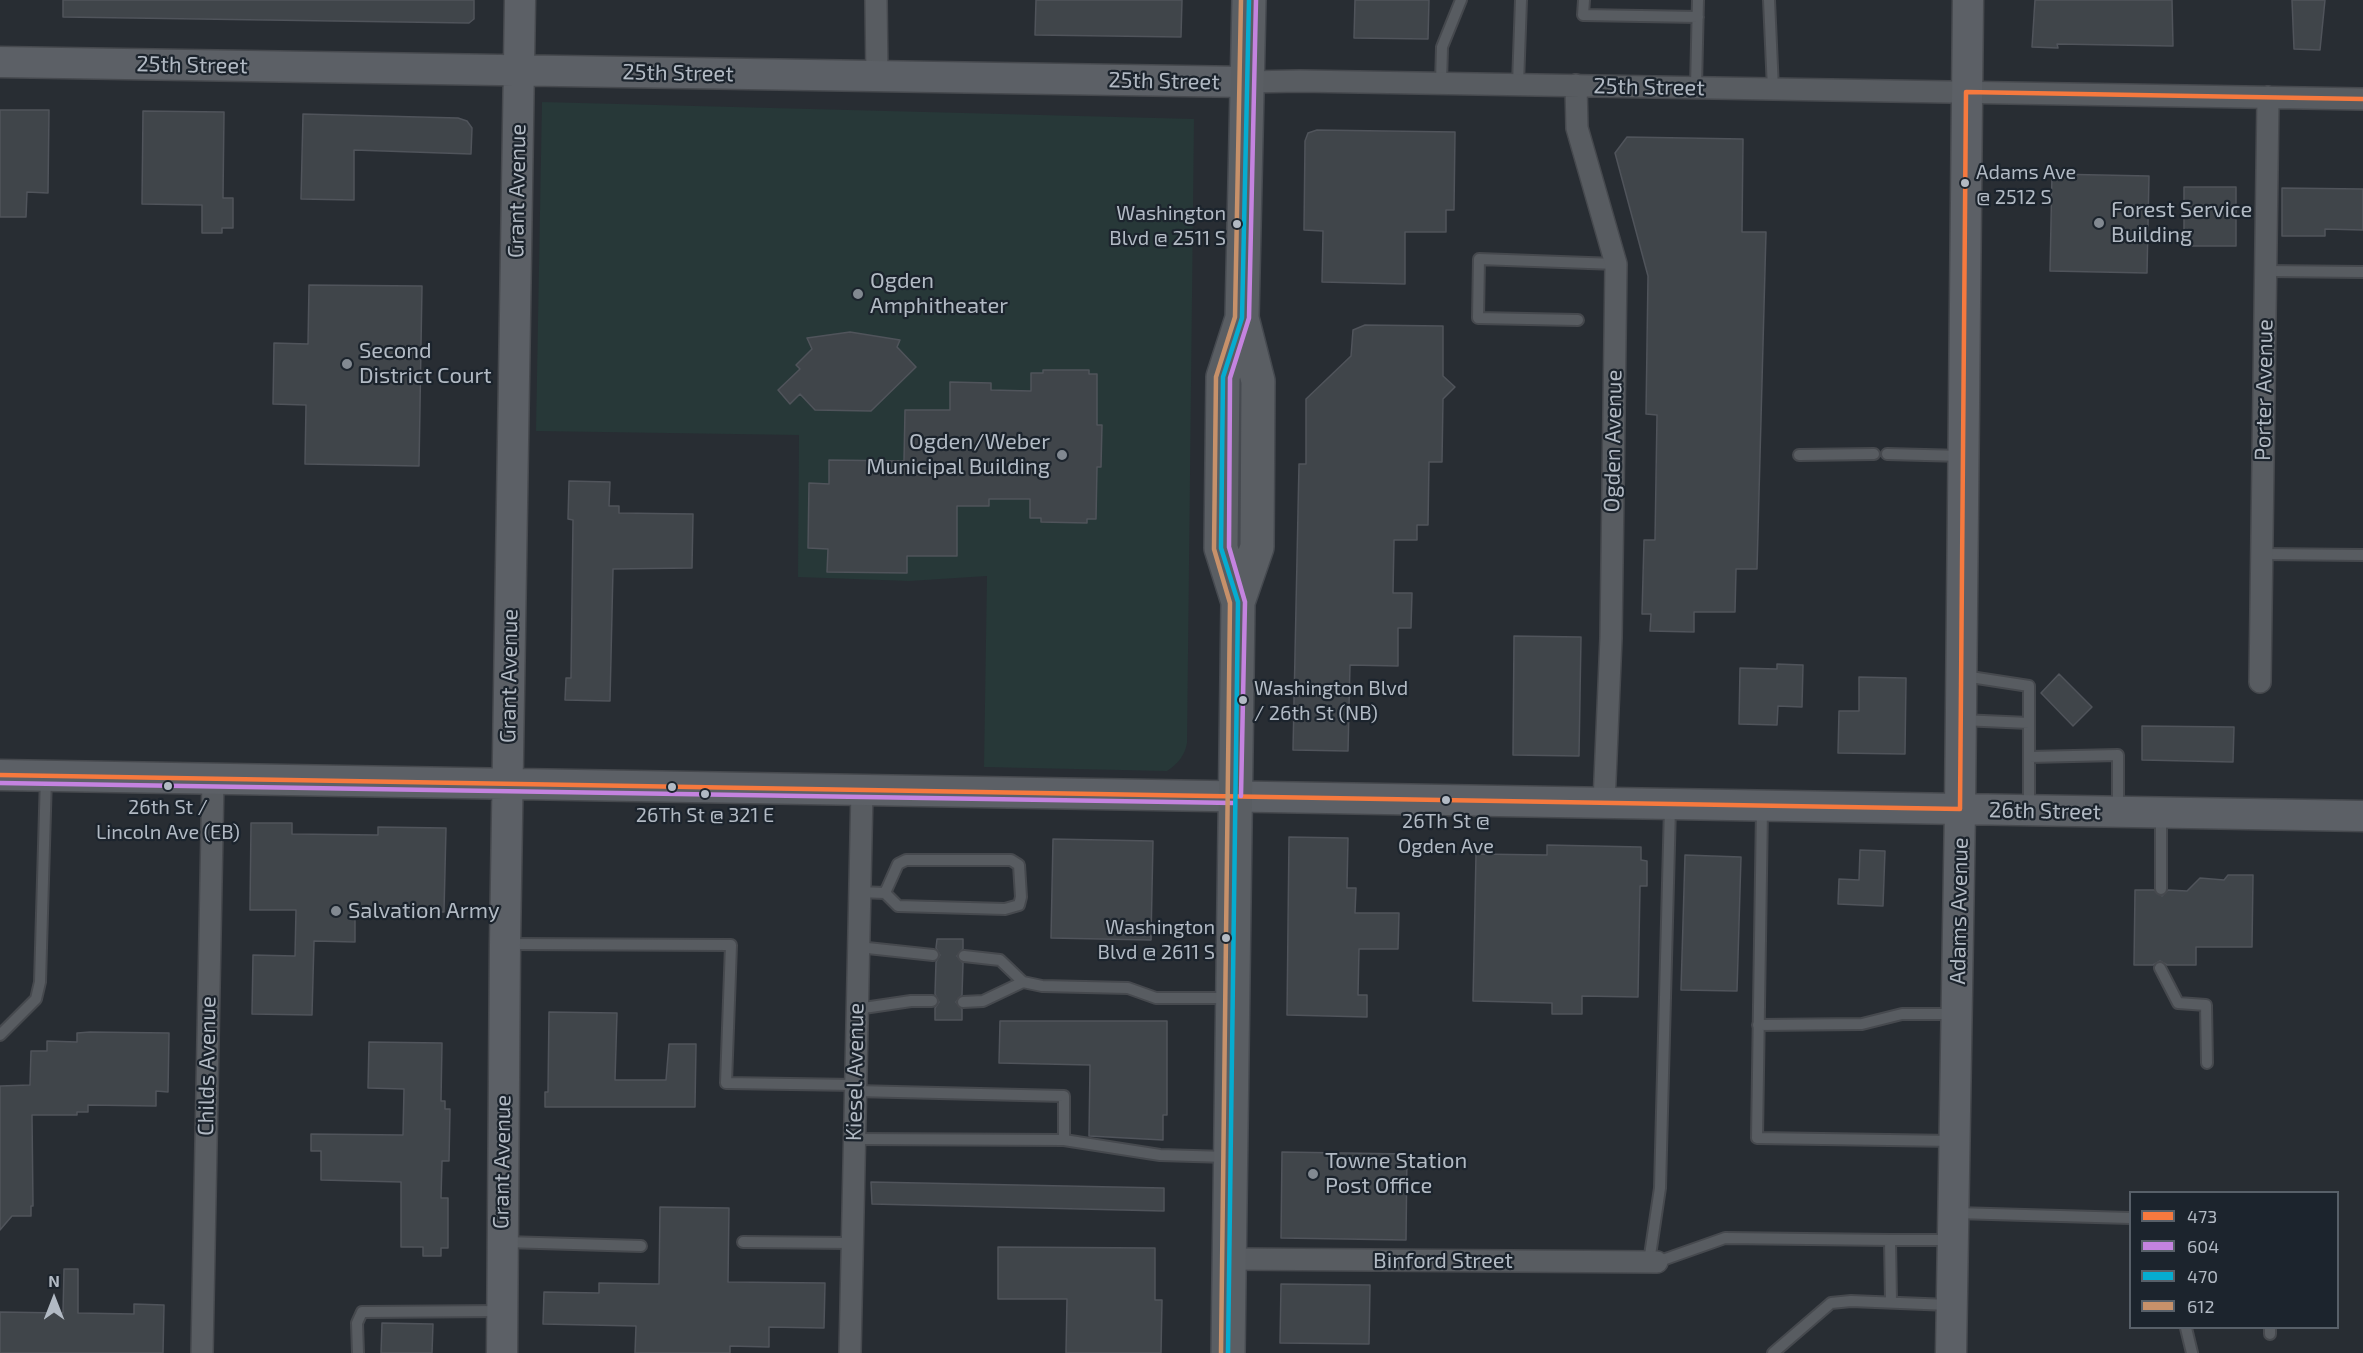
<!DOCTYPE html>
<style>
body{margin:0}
#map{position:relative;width:2363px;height:1353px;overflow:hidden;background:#282d33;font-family:"Exo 2",sans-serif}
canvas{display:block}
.legend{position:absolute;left:2129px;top:1191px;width:210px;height:138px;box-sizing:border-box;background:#1c242d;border:2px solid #586069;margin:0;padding:8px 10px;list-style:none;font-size:18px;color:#b2bac4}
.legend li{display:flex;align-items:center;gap:12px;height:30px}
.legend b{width:30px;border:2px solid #586069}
.north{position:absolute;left:24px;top:1269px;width:60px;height:60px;-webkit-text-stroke:4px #1c242d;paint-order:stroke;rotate:0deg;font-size:16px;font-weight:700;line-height:24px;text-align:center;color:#b2bac4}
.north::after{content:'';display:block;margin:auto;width:21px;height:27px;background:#b2bac4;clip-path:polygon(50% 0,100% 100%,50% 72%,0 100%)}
</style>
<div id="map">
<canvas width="2363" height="1353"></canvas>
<ul class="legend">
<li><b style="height:8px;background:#f6793e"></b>473</li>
<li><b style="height:8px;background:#c483df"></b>604</li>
<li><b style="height:8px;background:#06acd0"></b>470</li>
<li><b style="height:8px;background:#c7916a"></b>612</li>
</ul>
<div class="north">N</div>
</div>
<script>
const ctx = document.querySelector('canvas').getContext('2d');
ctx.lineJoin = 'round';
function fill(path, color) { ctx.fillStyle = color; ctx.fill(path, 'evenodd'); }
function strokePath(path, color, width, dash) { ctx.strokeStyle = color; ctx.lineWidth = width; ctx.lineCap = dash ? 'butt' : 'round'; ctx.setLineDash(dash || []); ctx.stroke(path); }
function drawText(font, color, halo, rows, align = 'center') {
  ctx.font = font + ' "Exo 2",sans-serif'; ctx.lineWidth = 4.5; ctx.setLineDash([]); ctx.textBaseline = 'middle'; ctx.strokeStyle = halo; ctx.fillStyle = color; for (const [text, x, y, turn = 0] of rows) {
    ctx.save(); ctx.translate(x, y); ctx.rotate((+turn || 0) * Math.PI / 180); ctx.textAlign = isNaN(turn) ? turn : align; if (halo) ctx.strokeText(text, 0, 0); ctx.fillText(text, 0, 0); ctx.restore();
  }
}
fill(new Path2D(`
 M542 102 1194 119 1187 743C1185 755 1178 764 1167 771L984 767 987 576 909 581 798 577 799 435 536 431Z`), '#273838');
const building = new Path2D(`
 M63 0H474V19L469 23 63 17Z
 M1036 0H1182L1181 37 1035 35Z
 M1355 0H1429L1428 39 1354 38Z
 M2035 0H2172L2173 46 2057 44 2058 48 2032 47Z
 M2292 0H2325L2320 50 2294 49Z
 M0 110H49L48 193 27 192 26 217H0Z
 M143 111 224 112 223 198H233V228H222V233H202V205L142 204Z
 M303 114 458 118 467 121 472 128 471 154 354 150V200L301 199Z
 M1317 130 1455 132 1454 210H1446V232H1405V284L1322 282 1323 231 1304 230 1305 141 1308 133Z
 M1627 137 1743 139 1742 232H1766L1757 569H1736L1735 612H1694V632L1650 631 1651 614H1642L1644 540H1655L1657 415 1646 414 1648 276 1615 153Z
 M2052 174 2149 176 2147 273 2050 271Z
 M2184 187H2236V246H2184Z
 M2282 188 2363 189V230L2325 229V236H2282Z
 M309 285 422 286 419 466 305 464 306 405 273 404 274 343 308 344Z
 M1365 325 1443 326V376L1455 387 1443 399 1442 462H1429L1428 525H1417V540H1394L1393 593H1412L1411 628H1398V666L1350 665 1348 751 1293 750 1299 464H1306V399L1351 356 1353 330Z
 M850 332 900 340 897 347 916 367 871 411 815 410 800 394 790 404 778 390 800 369 796 365 812 349 807 338Z
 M1043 370H1089V374H1097V425H1102L1101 467H1097L1096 519H1087V523L1041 522V518H1030V499H989V506H957V556H907V573L827 572 828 549 808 548 809 483 829 484V460L904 461 905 410H950V382L991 383V390L1031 391V373H1043Z
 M569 481 610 482 609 506H619V513L693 514 692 568 613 569 610 701 565 700 566 678H571L573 520 568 519Z
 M1514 636 1581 637 1579 756 1513 755Z
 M1777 664 1803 665 1802 707 1778 706 1777 725 1739 724 1740 668 1777 669Z
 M2059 674 2092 707 2073 726 2041 693Z
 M1859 677 1906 678 1905 754 1838 753 1839 711H1859Z
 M2142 726 2234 727 2233 762 2142 760Z
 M251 823H292V834L378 835V827L446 828 444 912 355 911V942L314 941 312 1015 252 1014 253 955 295 956 296 910H250Z
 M1289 837 1348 838 1347 888H1356L1355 913H1399L1398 949H1359L1358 995H1367V1017L1287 1015Z
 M1053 839 1153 841 1151 940 1051 938Z
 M1547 845 1641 847V860L1647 861V886H1640L1638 997 1582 996V1014H1552V1003L1473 1001 1476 854 1547 855Z
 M1860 850 1885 851 1883 906 1838 904 1839 879 1859 880Z
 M1685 855 1741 857 1737 991 1681 990Z
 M2228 875H2253L2252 947H2196V965H2167L2160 961 2153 965H2134L2135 890H2154L2162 896 2168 890 2187 891 2200 878 2224 880Z
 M937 939H963V949L957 956 963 963 962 995 956 1002 962 1009V1020H935V1008L939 1002 935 994 936 962 940 955 936 948Z
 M549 1012 617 1013 615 1080H666L669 1044H696L695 1107H545V1092H548Z
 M1000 1021H1167V1115H1163V1140L1089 1136 1090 1065 999 1063Z
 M90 1032 169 1033 168 1092 156 1091V1106L88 1105V1112H77V1115H32L33 1206H31V1216H12L0 1230V1086L30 1085 31 1051H47V1041L77 1042V1033Z
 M369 1042 442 1043 441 1101H445V1109H450L449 1161H442L441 1198H448V1248H441V1256H423V1247H401V1182L321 1180V1151H311V1134L403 1135 404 1089 368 1088Z
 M1282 1152 1407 1154 1406 1240 1281 1238Z
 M871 1182 1164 1188V1211L872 1204Z
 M660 1207 729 1208 728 1282 825 1283 824 1328 769 1327V1347L730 1346V1353H635L636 1326 543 1324 544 1292 599 1293V1283L659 1284Z
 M998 1247 1155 1248V1300H1162L1161 1353H1066L1067 1299H998Z
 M64 1269H78V1313L134 1314V1304L164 1305 163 1353H0V1312L63 1313Z
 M1281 1284 1370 1285 1369 1344 1280 1343Z
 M382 1323 433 1324 432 1353H381Z`);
fill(building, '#40454a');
strokePath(building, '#50545b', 1.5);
const lane = new Path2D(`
 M1584 0 1583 15 1698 17
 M1769 0 1773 89
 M1441 83 1442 47 1461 0
 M1518 84 1521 0
 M1696 87 1698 0
 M2266 271 2363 272
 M1578 320 1478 318 1479 259 1616 264
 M1887 454 1963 456
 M1799 455 1874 454
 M2261 554 2363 555
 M1964 676 2029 686V809
 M1961 720 2029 723
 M2029 757 2118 755V810
 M1762 808 1757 1138 1954 1141
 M2161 889V816
 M859 892 885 893 898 906 1005 909 1019 905 1021 897 1019 865 1011 860H906L898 864 885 893
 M508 944 731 945 726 1083 856 1085
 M858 947 933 955
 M964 956 1000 960 1023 982 1042 986 1128 988 1156 998H1228
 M2160 968 2178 1003 2206 1005 2207 1063
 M963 1002 983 1001 1023 982
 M857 1009 911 1001H932
 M1758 1025 1862 1024 1902 1014H1955
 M0 1035 36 999 40 982 46 777
 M854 1139 1064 1140V1096L855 1091
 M1064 1140 1160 1155 1227 1157
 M1956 1213 2130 1218
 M505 1242 641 1246
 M743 1242 852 1243
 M1649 1262 1660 1188 1670 807
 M1657 1262 1725 1238 1890 1240
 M1891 1302 1890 1240H1951
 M2186 1328 2192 1353
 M2270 1328V1334
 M358 1353 357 1323 362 1312 502 1311
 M1773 1353 1831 1303 1851 1301 1949 1305`);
const street = new Path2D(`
 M876 0 877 77
 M1246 82 1300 81 2363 99
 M1576 85 1577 128 1616 264 1611 638 1604 803
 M2260 682 2268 97
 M1229 1259 1657 1262
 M202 1353 213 778
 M850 1353 862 790`);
const secondary = new Path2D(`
 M0 62 1246 82
 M0 775 2363 816
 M502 1353 505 944 520 0
 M1951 1353 1960 809 1968 0`);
const primary = new Path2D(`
 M1238 602 1257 547 1258 381 1242 318 1249 0
 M1228 1353 1238 602 1221 548 1223 377 1242 318`);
strokePath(lane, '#46494e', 14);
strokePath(street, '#46494e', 24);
strokePath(secondary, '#46494e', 33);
strokePath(primary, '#464a50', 36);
strokePath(lane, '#585c61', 10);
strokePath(street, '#585c61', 21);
strokePath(secondary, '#5c6066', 30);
strokePath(primary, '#5a5e63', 33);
strokePath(new Path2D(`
 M1966 92 2363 99
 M0 775 1960 809
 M1960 809 1966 92`), '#f6793e', 4.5);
strokePath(new Path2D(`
 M0 783 1234 803
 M1241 796 1245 602 1229 547 1230 378 1249 318 1256 0`), '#c483df', 4.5);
strokePath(new Path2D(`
 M1228 1353 1238 602 1221 548 1223 377 1242 318 1249 0`), '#06acd0', 4.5);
strokePath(new Path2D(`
 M1221 1353 1230 603 1214 549 1216 377 1235 317 1241 0`), '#c7916a', 4.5);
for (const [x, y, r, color] of [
 [1965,183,5,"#b2bac4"],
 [2099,223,6,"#828991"],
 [1237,224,5,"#b2bac4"],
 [858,294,6,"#828991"],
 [347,364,6,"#828991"],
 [1062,455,6,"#828991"],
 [1243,700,5,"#b2bac4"],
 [168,786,5,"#b2bac4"],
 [672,787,5,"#b2bac4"],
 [705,794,5,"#b2bac4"],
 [1446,800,5,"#b2bac4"],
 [336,911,6,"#828991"],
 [1226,938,5,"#b2bac4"],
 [1313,1174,6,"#828991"]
]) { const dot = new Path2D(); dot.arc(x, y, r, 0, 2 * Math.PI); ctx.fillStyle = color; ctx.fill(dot); strokePath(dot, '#1c242d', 2); }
drawText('20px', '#b2bac4', '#1c242d', [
 ["Adams Ave",1976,172,"left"],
 ["@ 2512 S",1976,197,"left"],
 ["Washington",1226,213,"right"],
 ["Blvd @ 2511 S",1226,238,"right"],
 ["Washington Blvd",1254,688,"left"],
 ["/ 26th St (NB)",1254,713,"left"],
 ["26th St /",168,807],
 ["Lincoln Ave (EB)",168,832],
 ["26Th St @ 321 E",705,815],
 ["26Th St @",1446,821],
 ["Ogden Ave",1446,846],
 ["Washington",1215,927,"right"],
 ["Blvd @ 2611 S",1215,952,"right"]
]);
drawText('22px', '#b2bac4', '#1c242d', [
 ["25th Street",192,65,1],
 ["25th Street",678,73,1],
 ["25th Street",1164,81,1],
 ["25th Street",1649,87,1],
 ["Grant Avenue",517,191,-89],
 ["Porter Avenue",2264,390,-89],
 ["Ogden Avenue",1613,441,-89],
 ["Grant Avenue",509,676,-89],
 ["26th Street",2045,811,1],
 ["Adams Avenue",1959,911,-89],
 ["Childs Avenue",207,1066,-89],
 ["Kiesel Avenue",855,1072,-89],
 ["Grant Avenue",502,1162,-89],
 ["Binford Street",1443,1261]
]);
drawText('22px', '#b2bac4', '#1c242d', [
 ["Forest Service",2111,210],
 ["Building",2111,235],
 ["Ogden",870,281],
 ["Amphitheater",870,306],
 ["Second",359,351],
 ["District Court",359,376],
 ["Ogden/Weber",1050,442,"right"],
 ["Municipal Building",1050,467,"right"],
 ["Salvation Army",348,911],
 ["Towne Station",1325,1161],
 ["Post Office",1325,1186]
], 'left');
</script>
